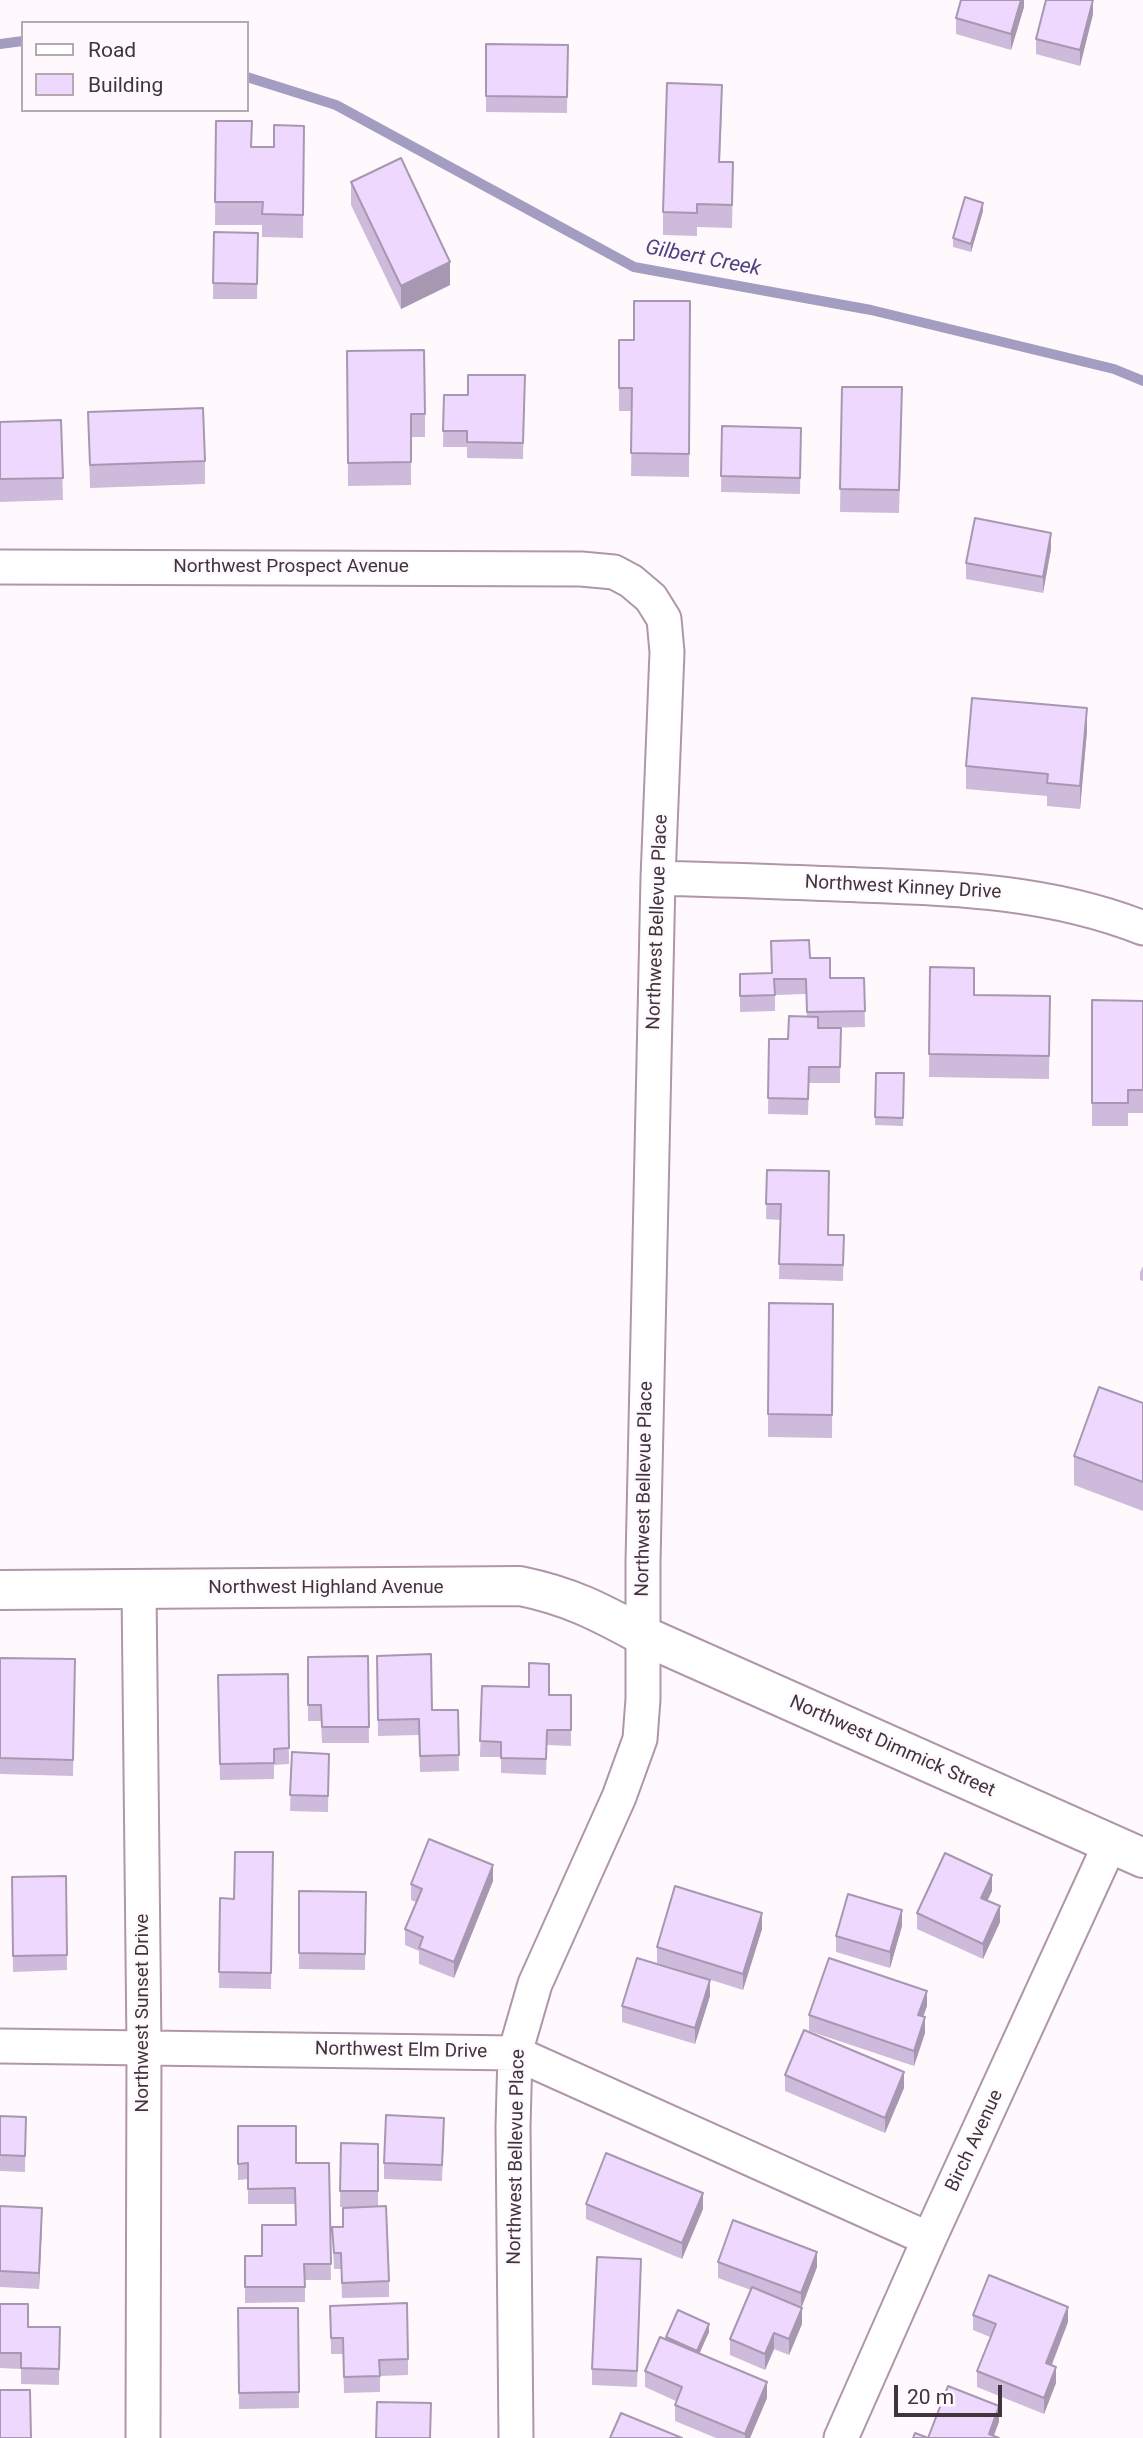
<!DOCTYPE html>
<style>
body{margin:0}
#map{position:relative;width:1143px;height:2438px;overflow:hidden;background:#fff9fd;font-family:Roboto,sans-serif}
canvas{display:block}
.legend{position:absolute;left:21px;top:21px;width:228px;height:91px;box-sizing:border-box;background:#fff9fd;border:2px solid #b3abb0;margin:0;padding:9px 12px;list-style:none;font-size:21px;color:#40353d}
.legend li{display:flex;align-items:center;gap:14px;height:35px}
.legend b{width:35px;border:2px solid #b3abb0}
.scale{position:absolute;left:894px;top:2385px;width:108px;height:32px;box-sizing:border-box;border:4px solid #40353d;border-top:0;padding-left:9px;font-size:21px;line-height:24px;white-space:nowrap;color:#40353d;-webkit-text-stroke:5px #fff9fd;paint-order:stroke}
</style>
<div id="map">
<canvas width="1143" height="2438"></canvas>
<ul class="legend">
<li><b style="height:9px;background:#fff"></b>Road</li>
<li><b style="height:19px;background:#efd8fd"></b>Building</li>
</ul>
<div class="scale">20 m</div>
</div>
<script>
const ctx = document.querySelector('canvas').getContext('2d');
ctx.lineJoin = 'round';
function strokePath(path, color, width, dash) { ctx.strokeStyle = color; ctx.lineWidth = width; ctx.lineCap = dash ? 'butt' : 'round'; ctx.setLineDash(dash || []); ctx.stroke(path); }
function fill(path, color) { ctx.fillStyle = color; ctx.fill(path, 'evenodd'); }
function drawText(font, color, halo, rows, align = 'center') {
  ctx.font = font + ' Roboto,sans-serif'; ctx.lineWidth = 5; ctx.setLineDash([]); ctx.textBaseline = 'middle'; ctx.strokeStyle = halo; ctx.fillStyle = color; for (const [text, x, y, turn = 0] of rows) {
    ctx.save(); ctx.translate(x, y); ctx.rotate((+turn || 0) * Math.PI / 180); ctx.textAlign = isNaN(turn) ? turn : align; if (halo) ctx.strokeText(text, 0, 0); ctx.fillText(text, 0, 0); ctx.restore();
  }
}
strokePath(new Path2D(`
 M0 44 23 41
 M247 77 336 105 634 267 871 310 1114 369 1143 381`), '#a39dc2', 10);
const minor = new Path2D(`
 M0 567 581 569 614 572 631 581 651 598 664 619 667 652 658 878 643 1562V1699L640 1739 619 1797 535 1984 515 2053 513 2127 516 2438
 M658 878C726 880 793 882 860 885 957 888 1052 892 1143 928
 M139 1589 144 2046 143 2438
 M0 2046 515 2053 929 2239
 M841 2438 929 2239 1110 1844`);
const secondary = new Path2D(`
 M0 1590 520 1586C569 1596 598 1611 642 1635L1143 1858`);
strokePath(minor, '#b096a9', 37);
strokePath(secondary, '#b096a9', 42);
strokePath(minor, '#fff', 33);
strokePath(secondary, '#fff', 38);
fill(new Path2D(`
 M1024 0V7L1011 50 956 34V18Z
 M1093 14 1080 66 1036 54V39Z
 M486 44 568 45 567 113 486 112Z
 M722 108 720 162 733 185 732 228 697 227V236L663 235V212Z
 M216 121 252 147H274L304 126 303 238 262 237V225H215Z
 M351 182 450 285 401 309 351 205Z
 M983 211 971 252 953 247V238Z
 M214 232 258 233 257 299H213Z
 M690 301 689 477 631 476 632 411H619V340H634Z
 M347 351 425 414V437H411V485L348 486Z
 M525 375 523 459 467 458V447H443L444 395H468Z
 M842 387 902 410 899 513 840 512Z
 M88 412 205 461V484L90 488Z
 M61 420 63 500 0 502V422Z
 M722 426 801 428 800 494 721 492Z
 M1051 549 1043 593 966 579V563Z
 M1087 731 1080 809 1047 806V796L966 789V766Z
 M810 958 830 978H864L865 1027 818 1028H841L840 1083H809L808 1115 768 1114 769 1039H788L807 1017 806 994 775 995V1011L740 1012V974L771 973Z
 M930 967 974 995 1050 996 1049 1079 929 1077Z
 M1092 1000 1143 1001V1113H1128V1126H1092Z
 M876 1073H904L903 1126 875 1125Z
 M767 1170 828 1235H844L843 1281 779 1279 780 1220 766 1219Z
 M1143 1266V1281L1140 1280V1272Z
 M833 1304 832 1438 768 1437V1414Z
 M1143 1403V1511L1074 1485V1456Z
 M368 1656 369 1743H322L321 1721H308V1657Z
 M377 1656 432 1710H458L459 1771 420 1772 419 1735 378 1736Z
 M0 1658 75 1659 73 1776 0 1774Z
 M288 1674 289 1764 274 1765V1779L220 1780 218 1675Z
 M482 1686 549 1695H571V1746L547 1745 546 1775 501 1773V1757H480Z
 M292 1752 329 1754 328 1812 290 1811Z
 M273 1852 271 1989 219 1988 220 1898 234 1899Z
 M66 1876 67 1970 13 1972 12 1877Z
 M493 1881 454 1978 419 1964V1951L405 1945V1929L416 1902 411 1900V1884Z
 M299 1891 366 1892 365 1970 299 1969Z
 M992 1891 987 1901 1000 1922 983 1959 917 1929V1913Z
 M902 1926 890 1968 836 1952V1936Z
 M762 1929 743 1990 657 1963V1947Z
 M710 1996 695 2044 622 2022V2006Z
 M927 2006 923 2017 925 2033 914 2066 809 2031V2015Z
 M785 2075 904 2088 885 2133 785 2091Z
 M0 2116 26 2117 25 2172 0 2171Z
 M238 2126 296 2163H329L331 2280H305V2302L245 2303V2256H262L296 2225 295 2204H248V2179L238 2180Z
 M444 2133 442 2181 384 2179V2163Z
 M341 2143 378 2144V2207L389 2281V2297L342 2298 341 2269H334L332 2227H343L366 2207H340Z
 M586 2204 703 2209 682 2259 586 2219Z
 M0 2206 42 2223 39 2289 0 2287Z
 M718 2262 817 2267 801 2308 802 2324 789 2355 774 2349 765 2370 730 2355V2339L751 2290 718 2278Z
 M641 2275 637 2387 592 2385V2369Z
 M0 2304 28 2327H60L59 2385 21 2384V2369L0 2368Z
 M330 2306 408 2359V2375L380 2376V2392L344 2393 343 2354H331Z
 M238 2308H298L299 2408 239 2409Z
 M973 2315 1068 2322 1052 2365 1056 2383 1044 2414 977 2387V2371L990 2337 973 2330Z
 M709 2332 699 2353 767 2398 750 2438H716L675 2421V2405L676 2401 645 2387V2371L666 2339V2337Z`), '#cebada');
fill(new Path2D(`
 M1021 0H1024V7L1011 50V34Z
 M1093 0V14L1080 66V50Z
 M983 203V211L971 252V244Z
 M450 262V285L401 309V286Z
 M1051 533V549L1043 593V577Z
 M1087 708V731L1080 809V786Z
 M493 1865V1881L454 1978V1962Z
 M992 1875V1891L981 1914V1898Z
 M1000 1906V1922L983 1959V1944Z
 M902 1910V1926L890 1968V1952Z
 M762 1913V1929L743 1990V1974Z
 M710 1980V1996L695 2044V2028Z
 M927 1991V2006L918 2031V2015Z
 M925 2017V2033L914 2066V2051Z
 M904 2072V2088L885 2133V2118Z
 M703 2193V2209L682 2259V2243Z
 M42 2208V2223L39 2289V2273Z
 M817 2252V2267L801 2309V2293Z
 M1068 2307V2322L1046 2379V2363Z
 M802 2308V2324L789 2355V2339Z
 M709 2324V2332L697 2359V2351Z
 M774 2333V2349L765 2370V2354Z
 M1056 2367V2383L1044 2414V2398Z
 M767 2382V2398L750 2438H745V2434Z
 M999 2406V2422L993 2438 989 2434Z`), '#a797b1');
const building = new Path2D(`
 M961 0H1021L1011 34 956 18Z
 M1046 0H1093L1080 50 1036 39Z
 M486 44 568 45 567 97 486 96Z
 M667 83 722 85 719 162H733L732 205 697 204V213L663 212Z
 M216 121H252L251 147H274V125L304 126 303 215 262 214 263 202H215Z
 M401 158 450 262 401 286 351 182Z
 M965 197 983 203 971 244 953 238Z
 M214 232 258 233 257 284 213 283Z
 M634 301H690L689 454 631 453 632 388H619V340H634Z
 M424 350 425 414H411V462L348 463 347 351Z
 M468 375H525L523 443 467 442V431H443L444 395H468Z
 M842 387H902L899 490 840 489Z
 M203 408 205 461 90 465 88 412Z
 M61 420 63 478 0 479V422Z
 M722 426 801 428 800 478 721 476Z
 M975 518 1051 533 1043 577 966 563Z
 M972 698 1087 708 1080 786 1047 783 1048 774 966 766Z
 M809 940 810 958H830V978H864L865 1011 807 1012 806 979H774L775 995 740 996V974L772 973 771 941Z
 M930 967 974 968V995L1050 996 1049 1056 929 1054Z
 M1092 1000 1143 1001V1090H1128V1103H1092Z
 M789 1016 818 1017V1028H841L840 1067H809L808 1099 768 1098 769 1039H788Z
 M876 1073H904L903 1118 875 1117Z
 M767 1170 829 1171 828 1235H844L843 1265 779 1264 781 1204H766Z
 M769 1303 833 1304 832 1415 768 1414Z
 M1099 1387 1143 1403V1482L1074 1456Z
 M431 1654 432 1710H458L459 1755 420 1756 419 1719 378 1720 377 1656Z
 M368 1656 369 1727H322L321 1705H308V1657Z
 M0 1658 75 1659 73 1760 0 1758Z
 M529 1663 549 1664V1695H571V1730H547L546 1759 501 1758V1742L480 1741 482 1686 529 1687Z
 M288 1674 289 1748 274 1749V1763L220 1764 218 1675Z
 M292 1752 329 1754 328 1796 290 1795Z
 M429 1839 493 1865 454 1962 419 1948 423 1937 405 1929 422 1889 411 1884Z
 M235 1852H273L271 1973 219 1972 220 1898 234 1899Z
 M945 1853 992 1875 981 1898 1000 1906 983 1944 917 1913Z
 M66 1876 67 1955 13 1956 12 1877Z
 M675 1886 762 1913 743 1974 657 1947Z
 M299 1891 366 1892 365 1954 299 1953Z
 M848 1894 902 1910 890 1952 836 1936Z
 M637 1958 710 1980 695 2028 622 2006Z
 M829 1958 927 1991 918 2015 925 2017 914 2051 809 2015Z
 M804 2030 904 2072 885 2118 785 2075Z
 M386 2115 444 2118 442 2165 384 2163Z
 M0 2116 26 2117 25 2156 0 2155Z
 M238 2126H296V2163H329L331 2264H304L305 2287H245V2256H262V2225H296L295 2188 248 2189V2163L238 2164Z
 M341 2143 378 2144V2191H340Z
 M606 2153 703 2193 682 2243 586 2204Z
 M0 2206 42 2208 39 2273 0 2271Z
 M386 2206 389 2281 342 2283 341 2253H334L332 2227H343V2208Z
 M733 2220 817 2252 801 2293 718 2262Z
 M597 2257 641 2259 637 2371 592 2369Z
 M989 2275 1068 2307 1046 2363 1056 2367 1044 2398 977 2371 996 2324 973 2315Z
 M752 2287 802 2308 789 2339 774 2333 765 2354 730 2339Z
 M407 2303 408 2359 379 2360 380 2376 344 2377 343 2338H331L330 2306Z
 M0 2304H28V2327H60L59 2369 21 2368V2353H0Z
 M238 2308H298L299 2392 239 2393Z
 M678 2310 709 2324 697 2351 666 2337Z
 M660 2337 767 2382 745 2434 675 2405 682 2387 645 2371Z
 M948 2386 999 2406 989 2434 999 2438H913L915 2433 928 2438Z
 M0 2390H30L31 2438H0Z
 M377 2402 431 2403 430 2438H376Z
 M621 2413 682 2438H610Z`);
fill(building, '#efd8fd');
strokePath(building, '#a797b1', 2);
drawText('19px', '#40353d', '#fff9fd', [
 ["Northwest Prospect Avenue",291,567],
 ["Northwest Kinney Drive",903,888,3],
 ["Northwest Bellevue Place",658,922,-88],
 ["Northwest Bellevue Place",645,1489,-89],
 ["Northwest Highland Avenue",326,1588],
 ["Northwest Dimmick Street",892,1747,24],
 ["Northwest Sunset Drive",143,2013,-90],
 ["Northwest Elm Drive",401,2051,1],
 ["Birch Avenue",975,2141,-65],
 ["Northwest Bellevue Place",517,2157,-89]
]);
drawText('italic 21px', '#4c427f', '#fff9fd', [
 ["Gilbert Creek",703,259,11]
]);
</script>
